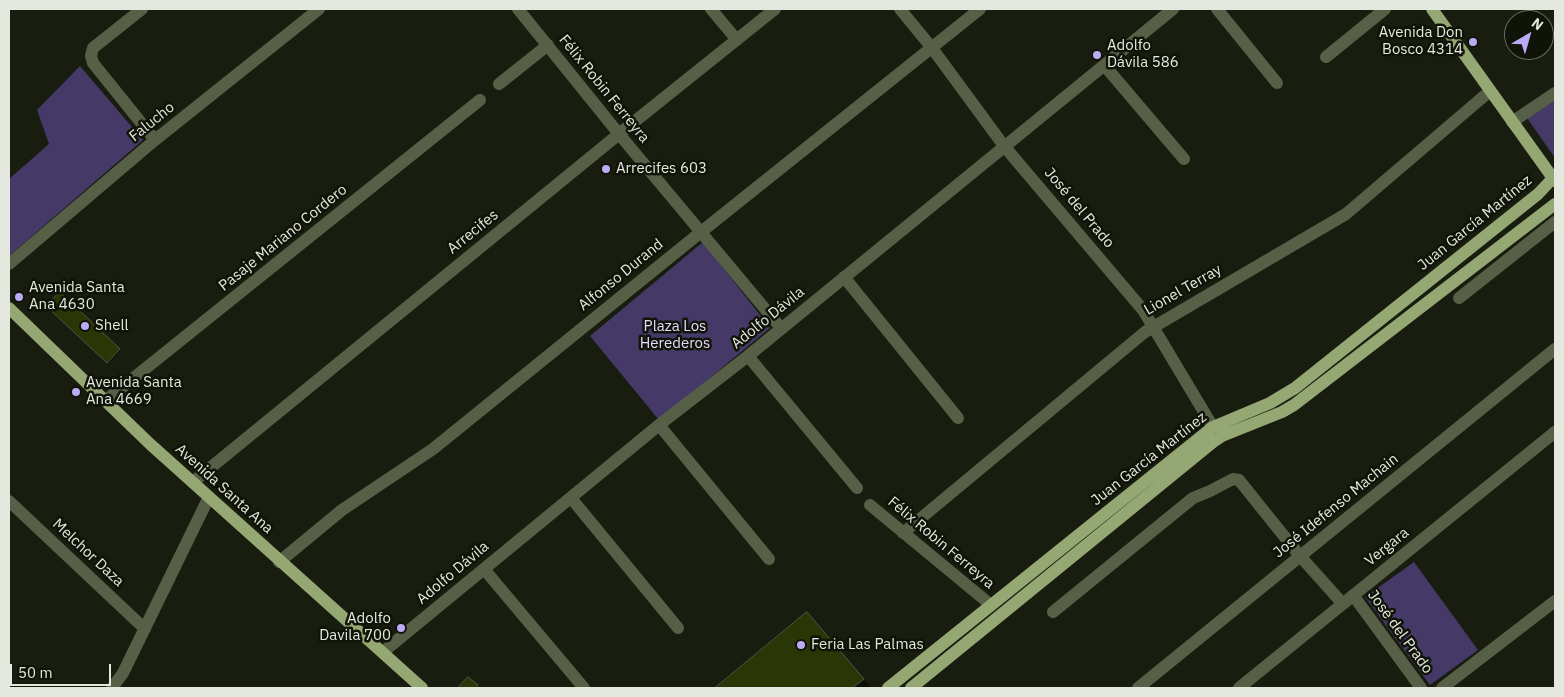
<!DOCTYPE html>
<meta charset="utf-8">
<style>
body{margin:0}
#map{position:relative;width:1564px;height:697px;overflow:hidden;background:#191d10;font-family:"IBM Plex Sans",sans-serif}
canvas{display:block}
.frame{position:absolute;inset:0;border:10px solid #e5e8df;pointer-events:none}
.north{position:absolute;left:1504px;top:10px;width:50px;height:50px;box-sizing:border-box;background:#101408;border:1px solid #65695e;border-radius:50%;rotate:38deg;font-size:14px;font-weight:700;line-height:20px;text-align:center;color:#e5e8df}
.north::after{content:'';display:block;margin:auto;width:18px;height:22px;background:#bcaaf6;clip-path:polygon(50% 0,100% 100%,50% 72%,0 100%)}
.scale{position:absolute;left:10px;top:664px;width:101px;height:22px;box-sizing:border-box;border:2px solid #e5e8df;border-top:0;padding-left:6px;font-size:15px;line-height:18px;white-space:nowrap;color:#e5e8df;-webkit-text-stroke:4px #101408;paint-order:stroke}
</style>
<div id="map">
<canvas width="1564" height="697"></canvas>
<div class="frame"></div>
<div class="north">N</div>
<div class="scale">50 m</div>
</div>
<script>
const ctx = document.querySelector('canvas').getContext('2d');
ctx.lineJoin = 'round';
function fill(path, color) { ctx.fillStyle = color; ctx.fill(path, 'evenodd'); }
function strokePath(path, color, width, dash) { ctx.strokeStyle = color; ctx.lineWidth = width; ctx.lineCap = dash ? 'butt' : 'round'; ctx.setLineDash(dash || []); ctx.stroke(path); }
function drawText(font, color, halo, rows, align = 'center') {
  ctx.font = font + ' "IBM Plex Sans",sans-serif'; ctx.lineWidth = 5; ctx.setLineDash([]); ctx.textBaseline = 'middle'; ctx.strokeStyle = halo; ctx.fillStyle = color; for (const [text, x, y, turn = 0] of rows) {
    ctx.save(); ctx.translate(x, y); ctx.rotate((+turn || 0) * Math.PI / 180); ctx.textAlign = isNaN(turn) ? turn : align; if (halo) ctx.strokeText(text, 0, 0); ctx.fillText(text, 0, 0); ctx.restore();
  }
}
fill(new Path2D(`
 M80 66 143 140 9 256V179L49 144 37 110Z
 M1555 100V158L1527 118Z
 M703 242 770 328 659 420 590 336Z
 M1414 562 1478 650 1430 685 1365 597Z`), '#453967');
fill(new Path2D(`
 M60 294 120 351 109 363 48 306Z
 M807 614 870 686 867 688H717Z`), '#0007');
const building = new Path2D(`
 M60 292 120 349 107 363 46 306Z
 M807 612 864 679 852 688H715Z
 M468 677 478 685 475 688H458Z`);
fill(building, '#2a3606');
strokePath(building, '#505647', 1);
strokePath(new Path2D(`
 M142 9 93 48 91 56 93 63 155 140
 M518 9 619 134 781 328
 M711 9 737 40
 M900 9 932 48 1004 146 1143 310 1213 427 1221 435
 M1217 9 1277 83
 M1326 57 1385 9
 M1104 65 1184 159
 M499 84 548 45
 M1512 122 1555 93
 M9 264 155 140 319 9
 M844 277 958 418
 M1459 298 1555 222
 M748 356 857 488
 M105 401 480 100
 M659 425 769 559
 M193 482 619 134 775 9
 M571 498 678 628
 M9 501 145 629
 M870 505 991 605
 M903 533 1145 332 1346 214 1490 91
 M279 562 342 510 433 449 701 232 980 9
 M484 569 584 688
 M1353 595 1421 688
 M1053 612 1193 498 1210 491 1233 479 1239 480 1300 556 1343 604
 M383 652 659 425 748 356 1173 9
 M112 688 123 673 209 497
 M1138 688 1555 349
 M1239 688 1555 432
 M1442 688 1555 601`), '#576047', 12);
strokePath(new Path2D(`
 M1432 9 1555 181
 M9 308 150 444 422 688
 M888 688 1213 427 1270 403 1295 388 1538 194 1555 176
 M911 688 1213 442 1222 436 1282 412 1294 405 1555 204`), '#95a773', 12);
for (const [x, y, r, color] of [
 [1473,42,5,"#bcaaf6"],
 [1097,55,5,"#bcaaf6"],
 [606,169,5,"#bcaaf6"],
 [19,297,5,"#bcaaf6"],
 [85,326,5,"#bcaaf6"],
 [76,392,5,"#bcaaf6"],
 [401,628,5,"#bcaaf6"],
 [801,645,5,"#bcaaf6"]
]) { const dot = new Path2D(); dot.arc(x, y, r, 0, 2 * Math.PI); ctx.fillStyle = color; ctx.fill(dot); strokePath(dot, '#101408', 2); }
drawText('15px', '#e5e8df', '#101408', [
 ["Avenida Don",1463,33,"right"],
 ["Bosco 4314",1463,50,"right"],
 ["Adolfo",1107,46],
 ["Dávila 586",1107,63],
 ["Arrecifes 603",616,169],
 ["Avenida Santa",29,288],
 ["Ana 4630",29,305],
 ["Shell",95,326],
 ["Avenida Santa",86,383],
 ["Ana 4669",86,400],
 ["Adolfo",391,619,"right"],
 ["Davila 700",391,636,"right"],
 ["Feria Las Palmas",811,645]
], 'left');
drawText('15px', '#e5e8df', '#101408', [
 ["Félix Robin Ferreyra",604,89,51],
 ["Falucho",152,122,-39],
 ["José del Prado",1079,208,50],
 ["Juan García Martínez",1475,223,-39],
 ["Arrecifes",473,232,-39],
 ["Pasaje Mariano Cordero",283,238,-39],
 ["Alfonso Durand",621,275,-39],
 ["Lionel Terray",1183,290,-30],
 ["Adolfo Dávila",768,318,-39],
 ["Juan García Martínez",1149,459,-38],
 ["Avenida Santa Ana",224,489,42],
 ["José Idefenso Machain",1336,506,-39],
 ["Félix Robin Ferreyra",941,543,40],
 ["Vergara",1387,547,-39],
 ["Melchor Daza",88,553,43],
 ["Adolfo Dávila",453,573,-40],
 ["José del Prado",1400,632,54]
]);
drawText('15px', '#e2dbfd', '#101408', [
 ["Plaza Los",675,327],
 ["Herederos",675,344]
]);
</script>
